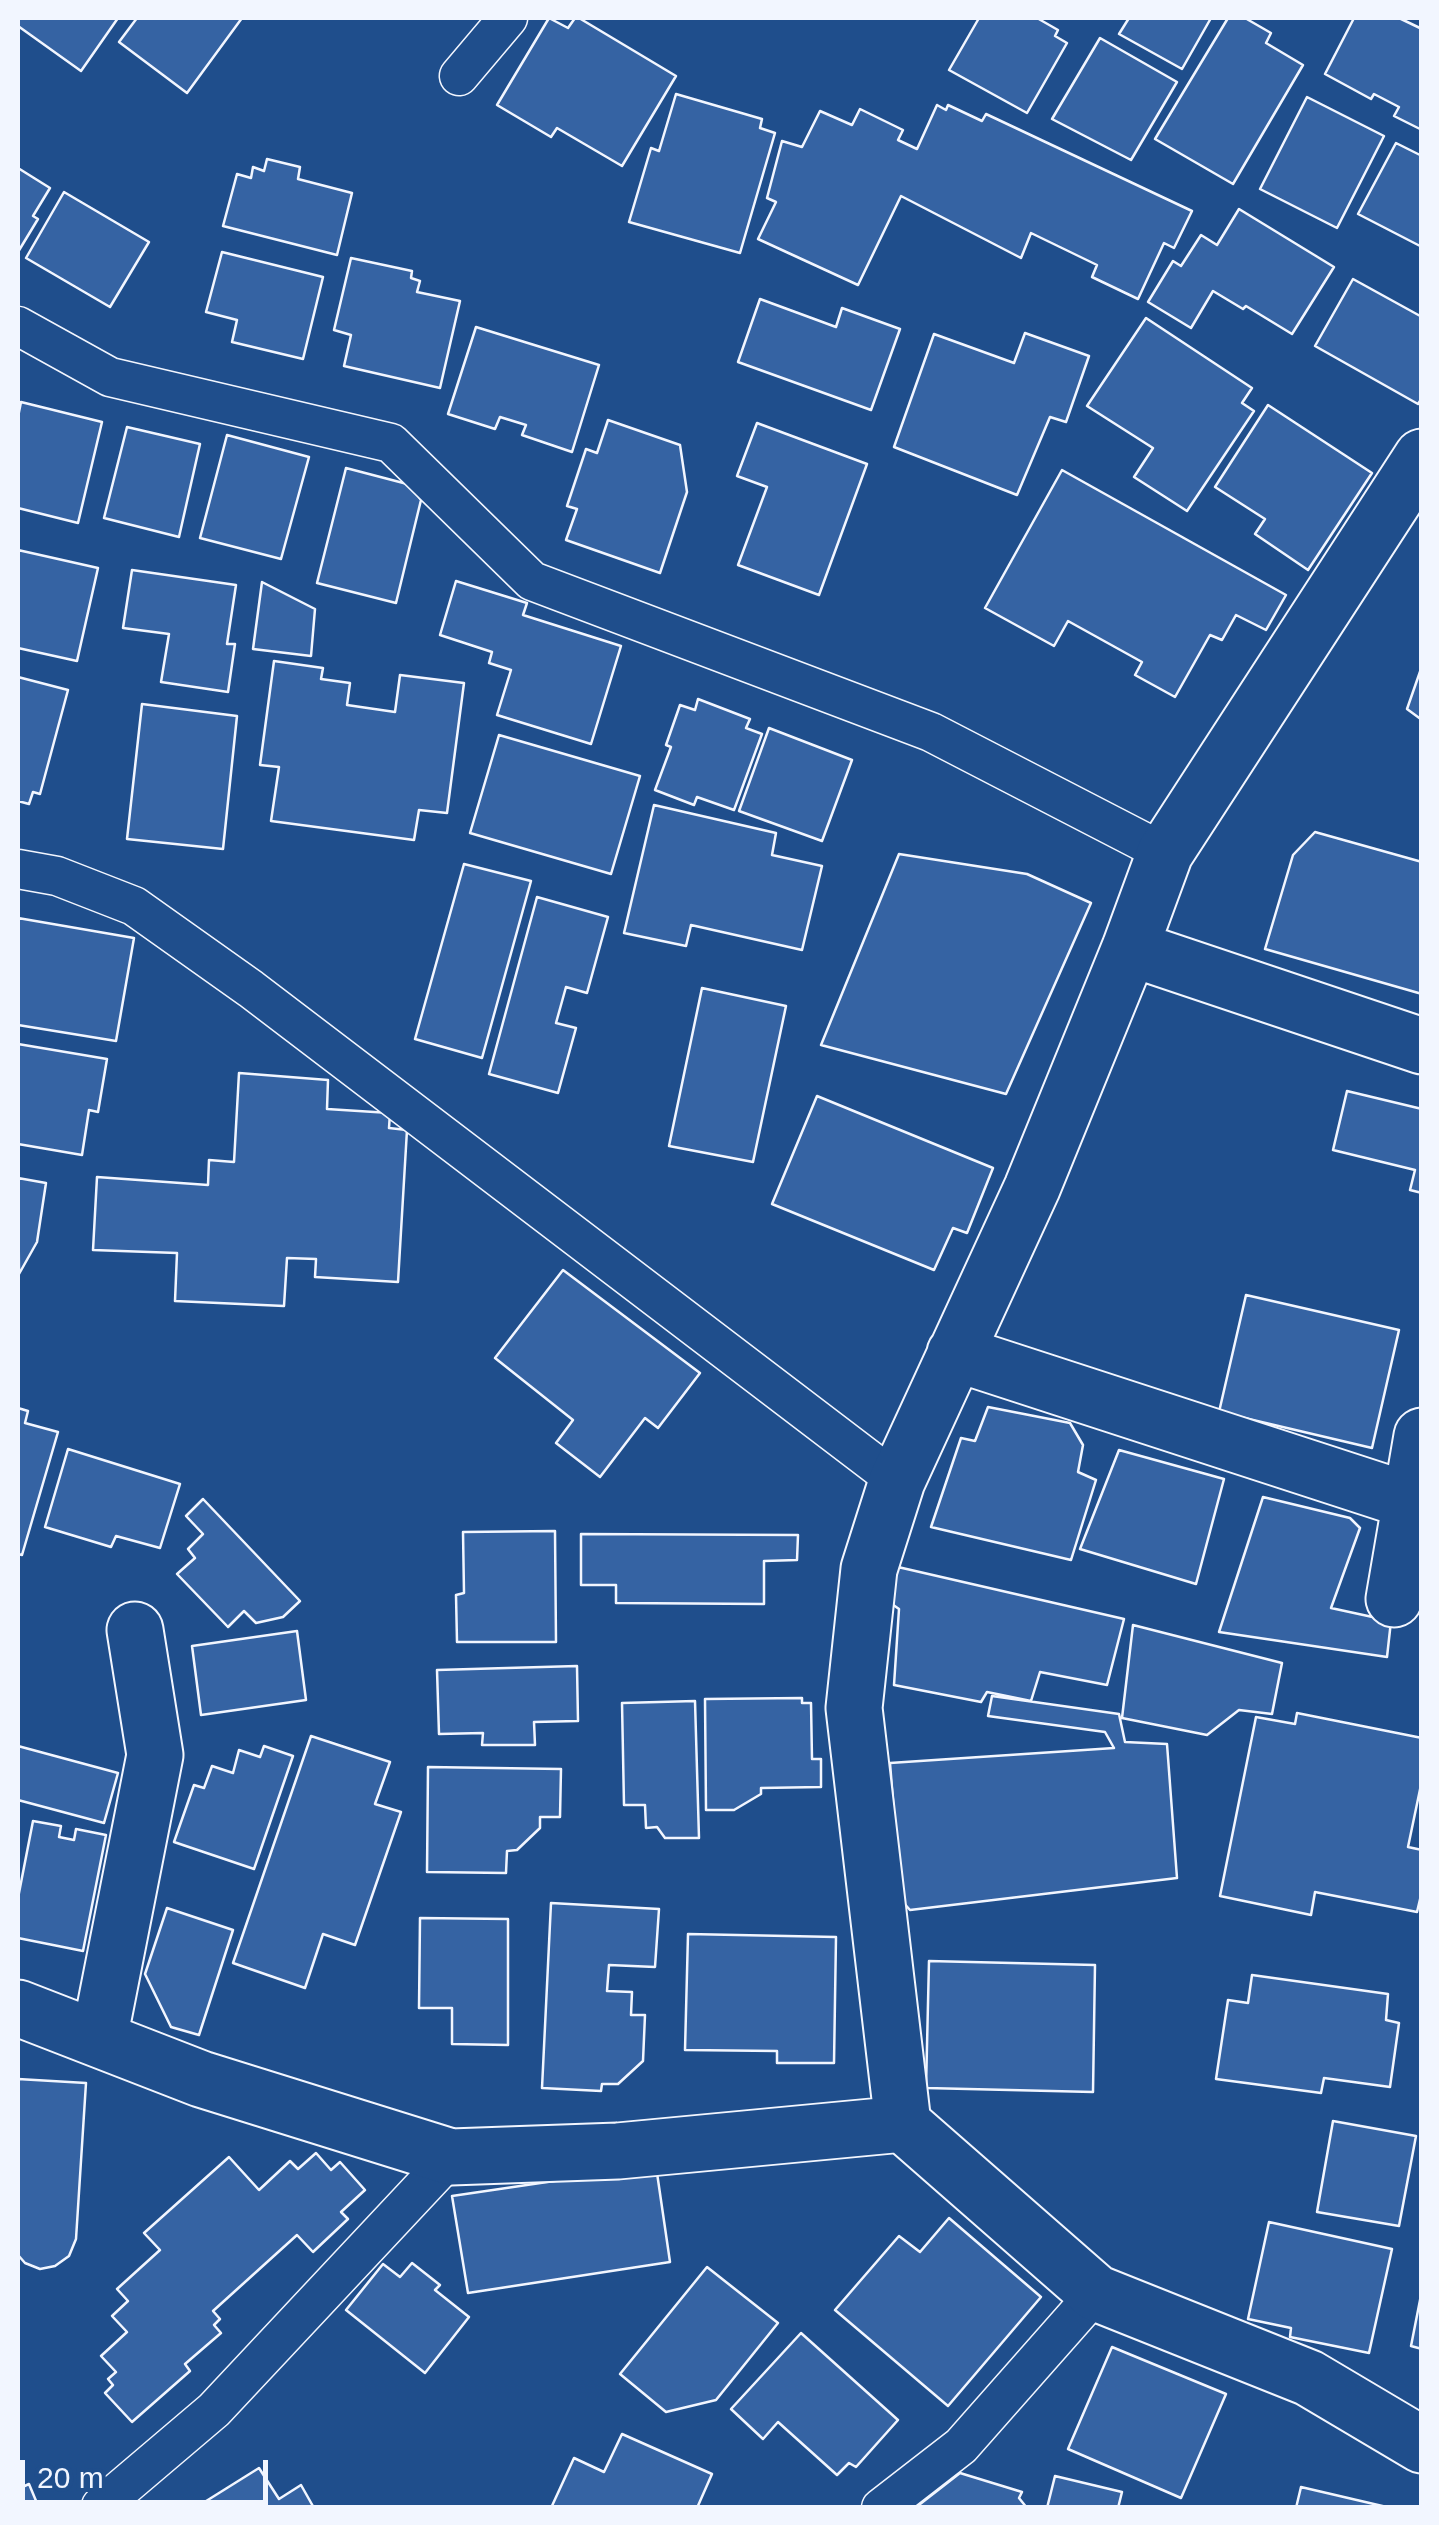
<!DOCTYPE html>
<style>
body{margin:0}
#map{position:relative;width:1439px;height:2525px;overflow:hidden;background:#1f4e8c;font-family:Helvetica,sans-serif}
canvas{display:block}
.frame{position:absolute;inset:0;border:20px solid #f2f6ff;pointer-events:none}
.scale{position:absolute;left:20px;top:2460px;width:248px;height:45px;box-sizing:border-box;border:5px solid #f2f6ff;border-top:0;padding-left:12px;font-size:30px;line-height:35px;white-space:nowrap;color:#f2f6ff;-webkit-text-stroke:8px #1f4e8c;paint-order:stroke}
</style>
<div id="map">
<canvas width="1439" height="2525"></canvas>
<div class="frame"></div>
<div class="scale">20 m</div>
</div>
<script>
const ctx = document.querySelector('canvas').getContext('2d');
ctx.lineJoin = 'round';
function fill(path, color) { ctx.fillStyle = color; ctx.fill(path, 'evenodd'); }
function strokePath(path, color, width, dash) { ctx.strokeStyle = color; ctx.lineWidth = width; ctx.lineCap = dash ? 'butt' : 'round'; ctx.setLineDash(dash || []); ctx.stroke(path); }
const building = new Path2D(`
 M18 18H118L81 71 18 26Z
 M137 18H242L187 93 119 42Z
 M549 18 568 28 575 18H579L676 76 622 166 557 128 551 137 497 105Z
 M979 18H1037L1058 30 1055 36 1067 43 1027 113 949 70Z
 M1129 18H1211L1182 69 1119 34Z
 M1228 18H1245L1271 33 1266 43 1303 65 1233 184 1155 139Z
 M1354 18H1399L1422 29V130L1394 116 1399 107 1374 94 1371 99 1325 74Z
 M1100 38 1177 82 1131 160 1052 119Z
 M676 94 762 119 760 128 775 133 740 253 629 222 651 148 659 151Z
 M1307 97 1384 136 1337 228 1260 189Z
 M937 105 946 110 948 105 982 121 986 114 1192 211 1174 248 1164 243 1138 299 1092 277 1097 265 1031 233 1021 258 901 196 858 285 758 239 776 202 767 198 782 141 802 147 820 111 852 125 860 109 903 130 898 140 917 149Z
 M1396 143 1422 156V247L1358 214Z
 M267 159 300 167 298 179 352 193 337 255 223 226 237 174 251 178 253 167 264 171Z
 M18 168 50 188 33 216 38 219 18 252Z
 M64 192 149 242 110 307 26 258Z
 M1239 209 1334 267 1292 334 1246 306 1243 309 1213 291 1191 328 1148 302 1173 261 1181 266 1201 235 1217 245Z
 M222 252 323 277 303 359 232 342 237 320 206 312Z
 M351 258 412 271 411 278 420 281 417 292 460 301 440 388 344 366 351 335 334 330Z
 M1353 279 1422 317V398L1418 404 1315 346Z
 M760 299 836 327 842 308 900 329 871 410 738 362Z
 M1146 318 1252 388 1242 403 1254 411 1187 511 1134 477 1153 448 1087 406Z
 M476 327 599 365 572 452 522 435 526 425 500 417 495 429 448 414Z
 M1025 333 1089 356 1066 422 1050 417 1017 495 894 447 934 334 1014 363Z
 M21 402 102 422 78 523 18 508V417Z
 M1268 405 1372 473 1308 570 1255 534 1265 519 1215 487Z
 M608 420 680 445 687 492 660 573 566 540 577 509 567 506 586 449 597 453Z
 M757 423 867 464 819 595 738 565 767 487 737 476Z
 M127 427 200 444 179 537 104 518Z
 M227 435 309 457 281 559 200 538Z
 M346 468 411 485 421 500 396 603 317 583Z
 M1062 470 1286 595 1266 630 1236 615 1222 640 1210 635 1175 697 1135 675 1142 662 1068 621 1054 646 985 608Z
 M18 550 98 568 77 661 18 648Z
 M132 570 236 585 227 644H235L228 692 161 682 169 634 123 628Z
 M456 581 527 603 523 615 621 646 591 744 497 715 511 670 489 663 492 652 440 635Z
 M262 582 315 609 311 656 253 649Z
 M274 661 323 668 321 679 350 683 347 705 395 712 400 675 464 683 447 813 419 810 414 840 271 821 279 767 260 765Z
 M1422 666V720L1407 709Z
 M18 677 68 690 40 794 33 792 29 804 18 801Z
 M698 699 750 719 746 728 762 734 734 810 697 797 694 805 655 790 671 747 666 745 680 705 695 710Z
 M142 704 237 716 223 849 127 839Z
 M769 728 852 760 822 841 739 811Z
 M499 735 640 776 611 874 470 833Z
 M654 805 776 833 772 855 822 866 802 950 691 925 686 946 624 933Z
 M1315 832 1422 862V994L1265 949 1293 855Z
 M899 854 1027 874 1091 903 1006 1094 821 1045Z
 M464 864 531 881 482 1058 415 1039Z
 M537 897 608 917 587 993 566 987 556 1023 576 1028 558 1093 489 1074Z
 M18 918 134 938 116 1041 18 1025Z
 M702 988 786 1006 753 1162 669 1146Z
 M18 1044 107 1059 98 1112 89 1110 82 1155 18 1144Z
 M239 1073 328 1080 327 1109 390 1113 389 1128 407 1130 398 1282 315 1277 316 1259 287 1258 284 1306 175 1301 177 1253 93 1250 97 1177 208 1185 209 1160 234 1162Z
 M1347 1091 1422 1109V1193L1410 1190 1415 1170 1333 1150Z
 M817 1096 993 1168 967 1233 953 1228 934 1270 772 1204Z
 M18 1178 46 1183 37 1242 19 1274Z
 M563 1270 700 1373 658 1428 645 1418 600 1477 556 1443 573 1420 495 1358Z
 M1246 1295 1399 1330 1372 1448 1219 1412Z
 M988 1407 1070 1423 1083 1445 1078 1472 1096 1480 1071 1560 931 1527 961 1438 975 1441Z
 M18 1408 28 1411 25 1423 58 1432 22 1555 18 1554Z
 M68 1449 180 1484 160 1548 116 1536 111 1547 45 1527Z
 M1119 1450 1224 1479 1196 1584 1080 1549Z
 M1263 1497 1350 1518 1360 1528 1331 1608 1391 1621 1387 1657 1219 1632Z
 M203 1499 300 1601 283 1617 256 1623 244 1611 228 1627 177 1574 195 1558 188 1549 203 1534 186 1516Z
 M555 1531 556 1642H457L456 1595 464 1593 463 1532Z
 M581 1534 798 1535 797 1560 764 1561V1604L616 1603V1585H581Z
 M898 1567 1124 1619 1107 1685 1040 1672 1031 1701 987 1692 981 1702 894 1685 899 1609 889 1602Z
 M1133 1625 1282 1663 1272 1714 1239 1710 1207 1735 1122 1718Z
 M297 1631 306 1700 201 1715 192 1646Z
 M577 1666 578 1721 534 1722 535 1745H482L483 1733 439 1734 437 1670Z
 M992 1696 1119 1714 1125 1742 1167 1744 1177 1878 910 1910 901 1900 890 1763 1114 1748 1105 1732 988 1716Z
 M802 1698V1703H811L812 1759H821V1787L761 1788V1794L734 1810H706L705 1699Z
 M695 1701 699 1838H665L657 1827 646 1828 645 1805H624L622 1703Z
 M1297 1713 1422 1738V1780L1408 1847 1422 1850V1891L1417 1912 1315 1892 1311 1915 1220 1896 1256 1717 1295 1724Z
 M311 1736 390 1762 375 1804 401 1812 355 1945 323 1934 305 1988 233 1963Z
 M18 1746 118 1773 104 1823 18 1800Z
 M264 1746 293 1756 254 1869 174 1842 194 1785 204 1788 212 1766 233 1773 239 1750 260 1757Z
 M428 1767 561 1769 560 1817H540V1828L517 1850 507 1851 506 1873 427 1872Z
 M33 1821 61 1826 59 1837 74 1840 76 1829 106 1835 83 1951 18 1938V1898Z
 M551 1903 659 1909 655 1967 609 1965 607 1991 632 1992 631 2015H645L643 2061 618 2084H602L601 2091 542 2088Z
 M167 1908 233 1930 199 2035 171 2027 145 1974Z
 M420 1918 508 1919V2045L452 2044V2008H419Z
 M688 1934 836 1937 834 2063H777V2051L685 2050Z
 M929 1961 1095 1965 1093 2092 926 2088Z
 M1252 1975 1388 1994 1386 2020 1399 2023 1390 2087 1324 2078 1321 2093 1216 2079 1228 2000 1248 2003Z
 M18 2079 86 2083 76 2239 69 2256 55 2266 40 2269 25 2263 18 2255Z
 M1333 2121 1416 2136 1399 2226 1317 2212Z
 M316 2153 331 2170 340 2162 365 2190 341 2212 348 2219 313 2252 297 2235 213 2311 220 2319 214 2325 221 2333 185 2364 190 2371 132 2422 105 2393 113 2385 108 2379 116 2372 101 2356 127 2332 112 2316 128 2301 117 2289 160 2250 144 2233 229 2157 259 2190 290 2161 298 2169Z
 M656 2166 670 2262 468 2293 452 2196Z
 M949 2218 1041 2297 948 2406 835 2310 899 2236 920 2252Z
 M1269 2222 1392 2249 1369 2353 1290 2337 1291 2328 1248 2319Z
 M412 2263 440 2285 435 2290 469 2317 425 2373 346 2310 383 2264 400 2277Z
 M707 2267 778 2323 716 2400 666 2412 620 2374Z
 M1422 2290V2349L1411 2346Z
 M801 2333 898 2420 856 2467 849 2463 837 2475 778 2422 763 2439 731 2409Z
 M1112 2347 1226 2394 1181 2498 1068 2449Z
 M622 2434 712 2474 697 2508H551L574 2458 604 2472Z
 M259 2468 279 2499 301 2485 314 2508H195Z
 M960 2473 1022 2492 1019 2498 1027 2508H915Z
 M1055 2476 1122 2492 1118 2508H1047Z
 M29 2484 39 2508H18V2489Z
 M1301 2487 1391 2508H1296Z`);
fill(building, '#3563a3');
strokePath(building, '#f2f6ff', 2.5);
const lane = new Path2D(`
 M459 76 508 18
 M18 326 110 377 391 443 532 581 931 732 1165 853
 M18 869 57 876 134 906 251 989 897 1481
 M101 2506 214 2410 451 2157
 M881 2508 961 2446 1096 2293`);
const street = new Path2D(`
 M1422 457 1165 853 1130 948 1032 1188 897 1481 869 1569 854 1708 903 2124 1096 2293 1309 2378 1422 2445
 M1130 948 1422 1046
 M955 1353 1413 1502
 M1394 1599 1422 1436
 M18 2008 201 2079 451 2157 618 2151 903 2124
 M99 2039 155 1755 135 1630`);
strokePath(lane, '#f2f6ff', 41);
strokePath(street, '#f2f6ff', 59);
strokePath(lane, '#1f4e8c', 38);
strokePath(street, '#1f4e8c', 55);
</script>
